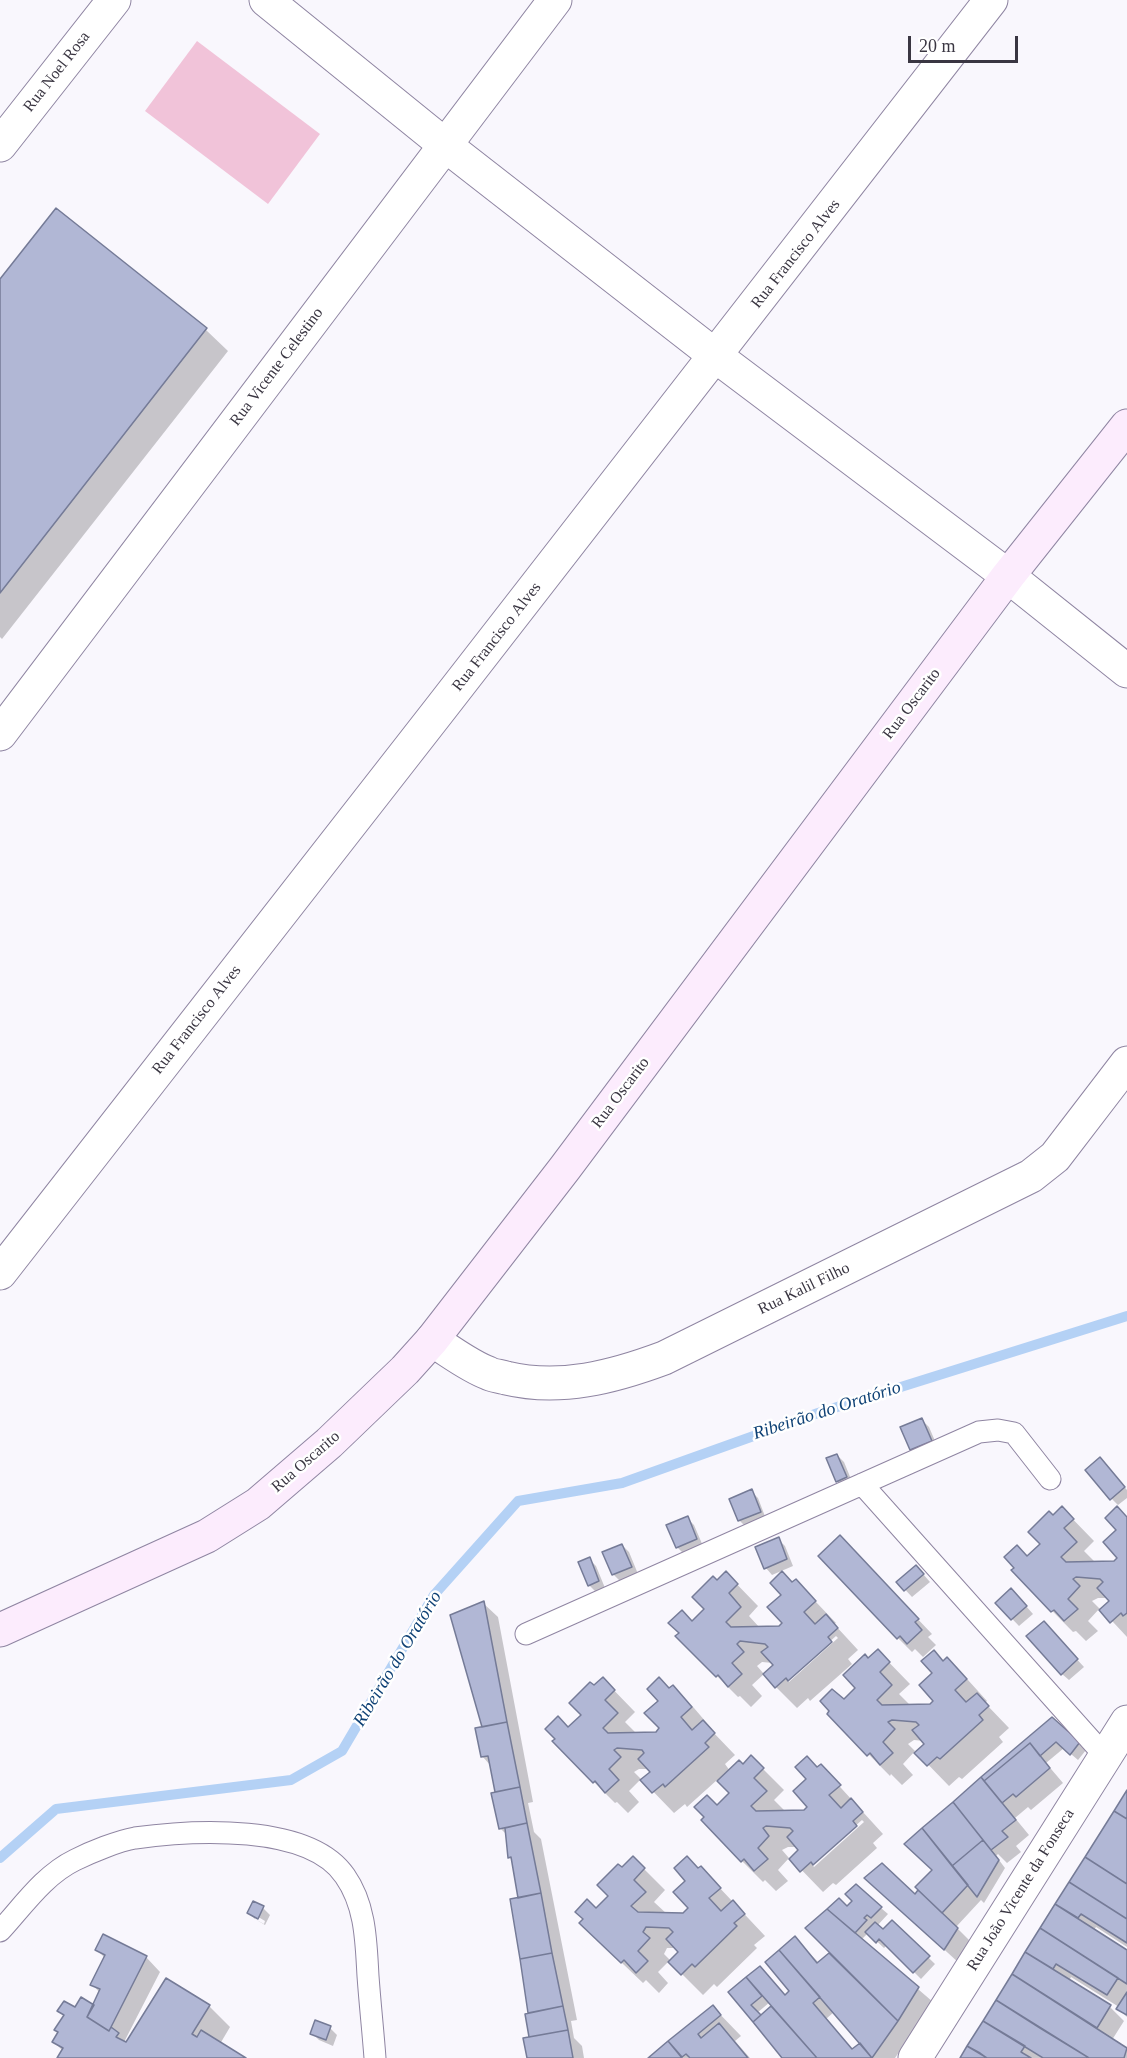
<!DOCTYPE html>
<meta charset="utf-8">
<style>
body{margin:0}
#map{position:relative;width:1127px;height:2058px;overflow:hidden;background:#f9f7fd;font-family:"Times New Roman",serif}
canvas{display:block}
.scale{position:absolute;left:908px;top:36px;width:110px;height:27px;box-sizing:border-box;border:3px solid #3a3642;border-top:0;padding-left:8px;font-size:18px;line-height:21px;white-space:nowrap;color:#3a3642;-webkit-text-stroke:4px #fff;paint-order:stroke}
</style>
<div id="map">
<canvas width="1127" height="2058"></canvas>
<div class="scale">20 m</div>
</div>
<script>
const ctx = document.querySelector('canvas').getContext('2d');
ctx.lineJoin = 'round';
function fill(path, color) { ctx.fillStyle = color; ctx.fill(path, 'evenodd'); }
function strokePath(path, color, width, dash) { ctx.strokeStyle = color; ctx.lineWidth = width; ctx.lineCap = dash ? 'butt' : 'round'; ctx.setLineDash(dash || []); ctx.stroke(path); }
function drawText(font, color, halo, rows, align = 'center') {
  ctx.font = font + ' "Times New Roman",serif'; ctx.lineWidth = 5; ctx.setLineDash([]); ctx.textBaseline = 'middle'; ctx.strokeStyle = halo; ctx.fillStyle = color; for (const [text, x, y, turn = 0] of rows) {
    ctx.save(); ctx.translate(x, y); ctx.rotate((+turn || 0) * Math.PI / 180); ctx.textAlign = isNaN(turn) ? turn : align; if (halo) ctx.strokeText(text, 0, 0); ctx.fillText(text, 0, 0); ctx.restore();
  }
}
fill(new Path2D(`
 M197 41 320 134 268 204 145 111Z`), '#f1c3d9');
fill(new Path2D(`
 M56 210 206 330 228 351 2 639 0 637V281Z
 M922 1420 929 1427 938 1448 918 1456 911 1449Z
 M837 1455 844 1462 853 1484 844 1488 837 1481Z
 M1106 1466 1127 1490V1498L1118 1505 1112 1499Z
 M751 1491 758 1498 766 1519 746 1527 739 1520Z
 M1062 1508 1094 1541 1084 1551 1096 1563 1115 1562 1119 1558 1127 1518V1637L1100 1608 1088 1621 1098 1631 1086 1641 1076 1631 1073 1632 1013 1571 1042 1544 1053 1517ZM1098 1598H1108L1111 1601 1101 1610 1092 1601Z
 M687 1518 694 1525 703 1546 684 1554 677 1547Z
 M778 1539 785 1546 793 1566 772 1575 766 1568Z
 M622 1545 629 1552 638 1574 620 1581 613 1574Z
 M854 1552 932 1634 928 1637 936 1645 923 1657 915 1649 912 1652 898 1638Z
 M589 1559 596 1566 605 1588 596 1592 589 1585Z
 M726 1573 758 1606 749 1616 760 1628 779 1627 784 1623 792 1584 796 1581 836 1623 834 1624 858 1650 848 1659 852 1664 810 1701 808 1698 797 1708 776 1687 775 1665 773 1663 762 1662 757 1666 764 1674 752 1685 762 1696 751 1707 740 1696 738 1697 677 1636 706 1609 717 1582ZM836 1636 838 1638 789 1682 787 1680Z
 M923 1574 930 1582 912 1597 898 1582Z
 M1018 1597 1033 1614 1019 1626 997 1603Z
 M483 1603 498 1617 533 1802 528 1803 534 1832 541 1839 577 2020 571 2021 574 2038 582 2046 584 2058H529L533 2038 532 2014 530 2012 520 1899 513 1860 509 1857 507 1835 500 1828 498 1794 491 1766 482 1756 484 1728Z
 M1050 1630 1084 1667 1069 1680 1062 1674Z
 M878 1651 910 1684 899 1694 911 1706H931L936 1701 944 1662 947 1659 968 1680 987 1701 985 1703 1009 1728 999 1737 1003 1742 962 1779 959 1777 949 1786 915 1751 903 1764 913 1775 902 1785 891 1774 890 1776 829 1714 857 1688 868 1660ZM914 1740 924 1741 927 1744 917 1753 908 1744Z
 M603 1679 635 1712 625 1722 637 1734 656 1733 661 1728 669 1690 673 1687 694 1708 712 1729 711 1730 735 1755 725 1764 730 1771 743 1766 751 1757 784 1790 774 1800 786 1812 805 1811 809 1807 818 1769 821 1766 883 1834 873 1843 877 1848 836 1885 833 1883 823 1892 791 1859 801 1850 798 1847H788L782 1850 789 1858 778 1870 788 1881 776 1891 765 1880 763 1882 742 1861 717 1807 732 1794 717 1780 687 1807 685 1804 674 1813 642 1780 652 1772 650 1769H639L634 1772 641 1779 629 1791 639 1802 628 1813 617 1802 615 1803 554 1742 583 1715 594 1688ZM862 1820 864 1822 814 1867 812 1864Z
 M1052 1719 1086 1750 1078 1760 1064 1748 1046 1763 1063 1783 1031 1810 1028 1807 1015 1818 1029 1835 1016 1846 1021 1852 1007 1863 998 1854 996 1856 1005 1868 984 1903 981 1900 956 1927 972 1943 959 1963 881 1892 915 1896 933 1871 906 1844Z
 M1127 1793V1947L1096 1927 1094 1930 1127 1952V2017L1118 2009 1119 2007 1071 1977 1069 1981 1110 2007 1124 2021 1112 2040 1127 2049V2058H962Z
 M633 1858 665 1890 654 1902 667 1914 684 1915 690 1908 701 1868 765 1936 754 1945 757 1948 717 1987 714 1984 703 1995 669 1961 658 1972 668 1983 659 1993 646 1980 643 1983 602 1944 596 1910 610 1896 622 1869ZM667 1948H677L680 1952 671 1961 664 1954Z
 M263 1908 270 1915 265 1925 255 1919 264 1924 265 1921 255 1915V1919L249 1913Z
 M847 1908H881L888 1914 877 1926 883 1931 892 1922 935 1964 921 1979 887 1945 884 1948 868 1933 861 1940 933 2002 895 2058H784L730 1992 760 1968 786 1996 792 1991 795 1938 819 1963 832 1953ZM770 2002 774 2006 761 2017 757 2013ZM834 2012 862 2043 853 2050 826 2019Z
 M97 1950 146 1957 160 1972 122 2046 209 2006 230 2027 220 2044 243 2058H59L63 2051 54 2042 65 2016 59 2010 94 2007 100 1993 92 1984 105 1958Z
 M713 2007 741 2036 735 2041 750 2058H650Z
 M330 2028 337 2035 333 2046 319 2040 312 2033Z`), '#0003');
strokePath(new Path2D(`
 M0 1858 56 1809 291 1780 342 1751 434 1595 518 1501 622 1483 818 1413 1127 1316`), '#b4d1f5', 10);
const building = new Path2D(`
 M56 208 207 328 0 593V279Z
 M922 1418 932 1441 910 1450 900 1427Z
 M837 1454 847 1477 836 1482 826 1458Z
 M1100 1457 1125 1487 1110 1500 1085 1470Z
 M752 1489 761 1512 738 1521 729 1499Z
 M1062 1506 1074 1519 1064 1528 1077 1542 1061 1557 1066 1562 1114 1561 1117 1558 1103 1542 1116 1530 1105 1518 1117 1506 1127 1517V1613L1123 1616 1121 1613 1110 1623 1099 1610 1109 1601 1097 1588 1103 1582 1100 1579 1076 1577 1073 1579 1080 1586 1068 1599 1078 1609 1064 1621 1054 1610 1051 1612 1011 1570 1014 1568 1004 1557 1017 1545 1027 1556 1040 1544 1028 1532 1049 1511 1053 1515Z
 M688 1516 697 1539 676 1548 666 1525Z
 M840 1535 919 1619 915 1622 922 1630 907 1644 900 1636 897 1639 818 1556Z
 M779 1537 787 1559 764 1569 755 1547Z
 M622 1544 632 1567 612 1575 602 1552Z
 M590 1557 599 1581 588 1586 578 1562Z
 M916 1565 924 1574 904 1591 896 1582Z
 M726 1571 738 1584 729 1593 741 1607 726 1622 731 1627 779 1626 782 1623 767 1607 781 1595 770 1583 782 1571 792 1582 796 1579 816 1601 804 1612 815 1624 826 1614 838 1628 828 1637 832 1642 788 1681 786 1678 775 1688 763 1674 773 1665 761 1652 768 1647 765 1644 740 1641 737 1644 744 1652 732 1663 742 1674 728 1687 718 1675 716 1677 675 1636 679 1633 668 1623 682 1610 692 1621 704 1609 692 1597 713 1576 717 1580Z
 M1011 1588 1027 1606 1011 1620 995 1603Z
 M484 1601 507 1722 482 1727 450 1615Z
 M1044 1621 1078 1659 1061 1675 1026 1636Z
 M878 1649 890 1662 880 1672 892 1685 877 1700 882 1705 930 1704 933 1701 919 1685 932 1673 921 1661 934 1650 943 1661 947 1657 967 1679 955 1690 966 1702 977 1693 989 1706 979 1715 983 1720 940 1759 937 1757 927 1766 914 1753 924 1744 912 1730 919 1725 916 1722 892 1720 888 1722 895 1729 883 1742 893 1753 880 1765 870 1753 867 1756 827 1714 829 1711 820 1701 832 1689 844 1699 855 1688 843 1675 865 1654 868 1658Z
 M603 1677 615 1690 605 1700 618 1713 603 1728 608 1733 656 1732 659 1728 644 1713 658 1701 647 1689 659 1677 669 1688 673 1685 692 1707 681 1717 692 1730 703 1720 715 1733 705 1743 709 1747 665 1787 663 1784 652 1793 640 1780 650 1772 638 1759 644 1753 642 1750 617 1748 614 1750 621 1757 609 1769 619 1780 605 1793 595 1781 593 1783 552 1741 555 1739 545 1729 558 1716 568 1727 581 1715 569 1703 590 1682 594 1685Z
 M1052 1717 1080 1742 1070 1755 1056 1742 1040 1756 1030 1743 984 1781 981 1777Z
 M507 1722 520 1787 495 1792 488 1756 481 1757 475 1728Z
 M1030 1743 1050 1768 1016 1797 1013 1794 1002 1803 984 1781Z
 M751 1755 764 1768 754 1778 767 1791 751 1806 756 1811 804 1810 807 1807 793 1791 806 1779 795 1767 807 1756 817 1767 821 1764 841 1785 829 1795 841 1808 851 1798 863 1812 853 1821 857 1826 813 1865 811 1862 800 1872 789 1859 798 1850 787 1837 793 1831 790 1828 766 1826 763 1828 769 1836 758 1848 768 1859 754 1871 744 1859 741 1862 701 1820 704 1817 694 1807 707 1795 717 1805 729 1793 717 1781 739 1760 743 1764Z
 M981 1777 1016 1820 1002 1831 1008 1837 991 1850 953 1802Z
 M520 1787 527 1823 499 1829 491 1793Z
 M1127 1790V1819L1114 1811Z
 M953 1802 983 1840 952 1866 922 1828Z
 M1114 1811 1127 1819V1884L1085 1857Z
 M527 1823 541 1893 518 1898 511 1857 508 1858 505 1828Z
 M922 1828 968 1885 942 1913 915 1887 932 1870 904 1844Z
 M983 1840 999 1860 977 1897 952 1866Z
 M633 1856 645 1868 634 1880 646 1892 631 1906 638 1912 683 1913 688 1908 673 1892 685 1881 674 1868 687 1856 698 1868 701 1866 721 1888 709 1898 721 1911 733 1900 745 1914 734 1923 737 1926 695 1967 692 1964 681 1975 668 1962 678 1952 666 1939 673 1932 669 1928 646 1927 643 1932 650 1938 638 1951 648 1961 636 1973 624 1960 621 1963 579 1923 583 1919 575 1912 587 1899 596 1908 608 1896 597 1885 618 1864 622 1867Z
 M1085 1857 1127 1884V1919L1069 1882Z
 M882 1863 915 1894 918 1890 958 1928 944 1950 864 1878Z
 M1069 1882 1127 1919V1943L1081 1914 1078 1918 1055 1904Z
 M856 1884 882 1907 871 1918 867 1915 864 1918 867 1920 855 1933 827 1909 839 1898 847 1906 852 1901 845 1894Z
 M541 1893 552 1953 520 1959 510 1899Z
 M253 1901 264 1906 258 1919 247 1913Z
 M1055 1904 1127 1950V1984L1040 1928Z
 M827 1909 919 1987 898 2021 805 1928Z
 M892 1920 930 1956 913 1973 879 1939 876 1943 865 1932 875 1922 883 1929Z
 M1040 1928 1118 1978 1107 1995 1056 1964 1053 1969 1025 1952Z
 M103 1934 147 1956 109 2031 87 2017 100 1989 90 1985 105 1955 95 1950Z
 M795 1936 817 1963 829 1953 898 2021 872 2058 779 1950Z
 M779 1950 820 1997 813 2003 852 2049 860 2043 872 2058H817L746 1977 760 1966 785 1995 789 1991 765 1962Z
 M1025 1952 1111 2005 1097 2028 1012 1974Z
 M552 1953 563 2006 528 2013 520 1959Z
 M1012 1974 1127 2048 1124 2058H1089L996 2000Z
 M746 1977 762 1996 751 2005 761 2015 753 2022 728 1992Z
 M166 1978 210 2005 192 2034 197 2037 201 2030 246 2058H57L63 2048 52 2042 58 2032 54 2030 64 2015 57 2011 64 2001 75 2007 81 1997 94 2005 87 2017 109 2031 111 2027 119 2033 116 2037 126 2042Z
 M1127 1992V2015L1116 2009Z
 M996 2000 1040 2028 1089 2058H1043L983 2021Z
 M713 2005 721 2015 698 2034 701 2038 719 2023 748 2058H690L686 2054 682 2057 668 2041Z
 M563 2006 568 2030 529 2037 525 2014Z
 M771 2006 817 2058H782L753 2022Z
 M315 2020 331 2026 326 2040 310 2034Z
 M983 2021 1025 2046 1021 2052 1031 2058H987L967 2046Z
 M568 2030 573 2058H527L523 2038Z
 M668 2041 682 2058H648Z
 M967 2046 980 2053 987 2058H960Z`);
fill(building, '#b1b7d5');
strokePath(building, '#757b97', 1.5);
const service = new Path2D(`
 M862 1484 1105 1756
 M526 1634 979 1432 998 1430 1014 1433 1050 1479
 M0 1931C23 1906 44 1875 75 1860 91 1852 118 1841 135 1838 192 1830 309 1823 345 1876 366 1906 366 1942 368 1976 370 2004 373 2031 375 2058`);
const minor = new Path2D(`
 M0 145 114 0
 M1008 576 1127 671
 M0 734 555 0
 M0 1273C330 848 663 427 991 0
 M432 1340C450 1351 469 1366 488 1373 493 1376 500 1376 506 1378 560 1391 613 1377 664 1358L1031 1176 1055 1157 1127 1063
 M915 2058 1127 1722`);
const tertiary = new Path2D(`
 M266 0 445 145 717 357 1008 576`);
const secondary = new Path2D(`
 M0 1630 207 1536 258 1504 329 1443 405 1370 432 1340 565 1168 1008 576 1127 426`);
strokePath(service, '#8f85a2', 23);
strokePath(minor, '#8f85a2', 35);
strokePath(tertiary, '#8f85a2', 35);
strokePath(secondary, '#8f85a2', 35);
strokePath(service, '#fff', 21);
strokePath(minor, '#fff', 33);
strokePath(tertiary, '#fff', 33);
strokePath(secondary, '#fcecfd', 33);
drawText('16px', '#3a3642', '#fff', [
 ["Rua Noel Rosa",57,72,-52],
 ["Rua Francisco Alves",796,254,-52],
 ["Rua Vicente Celestino",277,367,-53],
 ["Rua Francisco Alves",497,637,-52],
 ["Rua Oscarito",912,704,-53],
 ["Rua Francisco Alves",197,1020,-52],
 ["Rua Oscarito",621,1093,-53],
 ["Rua Kalil Filho",804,1289,-26],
 ["Rua Oscarito",306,1462,-41],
 ["Rua João Vicente da Fonseca",1021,1890,-58]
]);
drawText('italic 18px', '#0e4175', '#fff', [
 ["Ribeirão do Oratório",827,1411,-18],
 ["Ribeirão do Oratório",398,1659,-59]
]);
</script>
